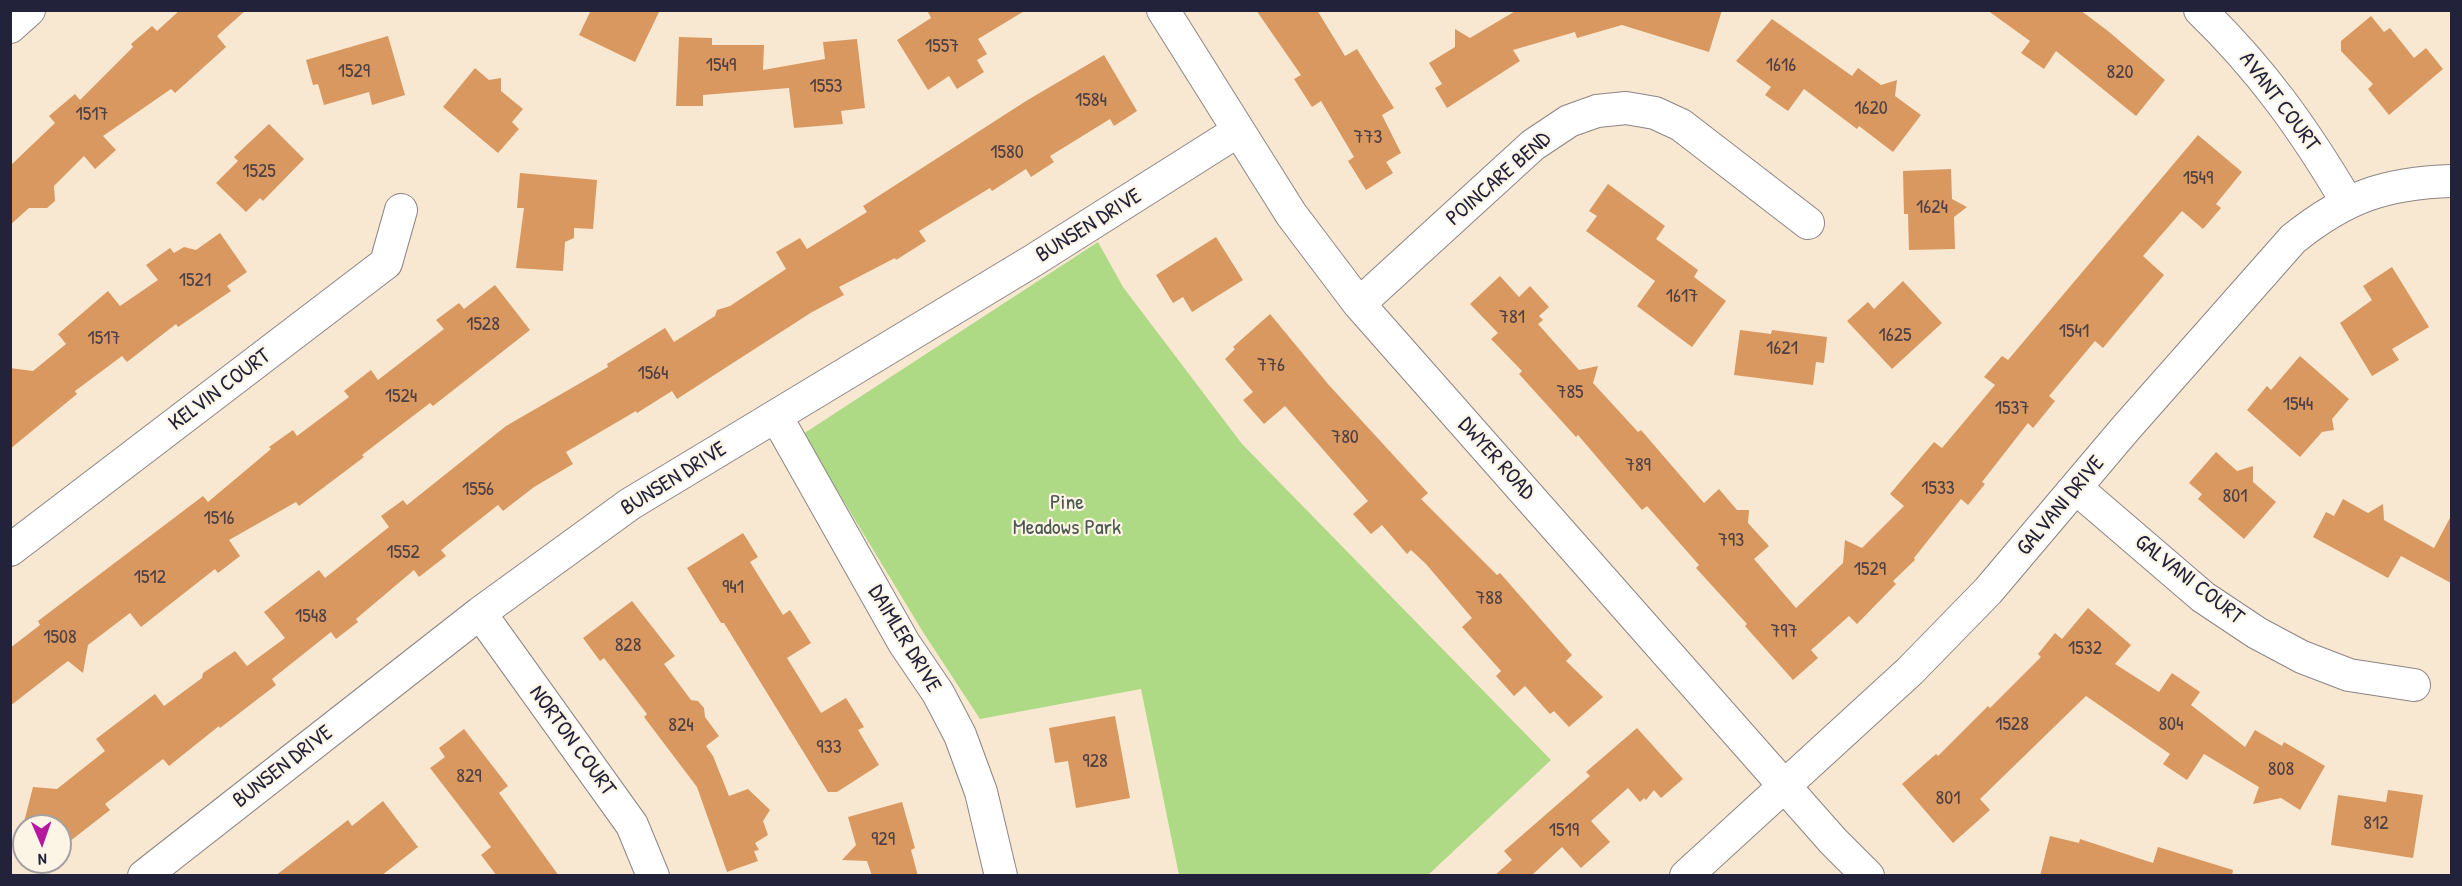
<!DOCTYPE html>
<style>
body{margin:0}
#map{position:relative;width:2462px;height:886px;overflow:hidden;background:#f8e8d1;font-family:"Patrick Hand",sans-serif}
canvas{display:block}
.frame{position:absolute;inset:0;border:12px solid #22223b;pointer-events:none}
.north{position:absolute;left:12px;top:814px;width:60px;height:60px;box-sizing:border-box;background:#fcf5e5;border:2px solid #a5a1a1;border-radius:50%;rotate:178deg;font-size:16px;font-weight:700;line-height:24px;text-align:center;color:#22223b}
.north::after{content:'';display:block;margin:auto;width:21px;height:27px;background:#b5179e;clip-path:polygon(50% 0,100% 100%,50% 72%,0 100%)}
</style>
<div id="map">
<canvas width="2462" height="886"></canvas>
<div class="frame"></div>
<div class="north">N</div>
</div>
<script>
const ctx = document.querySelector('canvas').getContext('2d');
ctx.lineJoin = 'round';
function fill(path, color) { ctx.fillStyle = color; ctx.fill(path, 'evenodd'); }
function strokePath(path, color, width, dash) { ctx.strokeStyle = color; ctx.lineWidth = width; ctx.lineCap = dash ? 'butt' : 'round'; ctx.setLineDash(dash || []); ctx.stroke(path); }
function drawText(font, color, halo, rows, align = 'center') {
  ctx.font = font + ' "Patrick Hand",sans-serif'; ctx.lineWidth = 4.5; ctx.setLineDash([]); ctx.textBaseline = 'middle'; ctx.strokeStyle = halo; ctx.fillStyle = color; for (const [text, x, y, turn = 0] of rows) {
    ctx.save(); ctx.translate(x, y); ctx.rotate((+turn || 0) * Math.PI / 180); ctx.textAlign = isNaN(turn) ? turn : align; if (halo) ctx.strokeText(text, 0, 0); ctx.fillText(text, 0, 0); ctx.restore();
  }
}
fill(new Path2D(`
 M1098 242 1123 287 1242 444 1551 760 1428 875H1179L1141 689 980 719 923 632 803 434Z`), '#aed985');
fill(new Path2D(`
 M180 10H246L217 36 226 47 175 93 171 89 103 136 116 150 95 169 84 156 54 186 55 201 47 208H29L10 225V166L55 123 49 116 75 94 80 100 133 47 131 44 152 26 157 31Z
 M591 10H660L635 62 579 35Z
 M927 10H1026L978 39 987 54 977 60 984 72 957 89 949 76 928 90 897 40 931 18Z
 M1256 10H1317L1345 56 1357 49 1394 108 1382 115 1401 153 1386 162 1393 173 1366 190 1348 161 1354 157 1321 101 1312 107 1294 79 1301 75Z
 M1517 10H1722L1709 52 1622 25 1577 38 1575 32 1513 50 1520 61 1447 108 1435 88 1442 84 1429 63 1455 47V29L1470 38Z
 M1987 10H2080L2108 31 2165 80 2136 116 2056 51 2044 69 2021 53 2030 41Z
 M2371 16 2384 32 2390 28 2414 58 2426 48 2443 69 2389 115 2368 89 2373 84 2341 51V41Z
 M1772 19 1852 76 1858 68 1881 85 1897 80 1895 96 1921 115 1893 152 1859 126 1857 129 1804 89 1788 111 1765 95 1771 87 1736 61Z
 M388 36 405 95 372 105 369 92 324 105 318 84 313 85 306 60Z
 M679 37 712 38V45H764L763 70 825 59 823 42 857 39 865 108 841 111 843 124 794 128 789 88 703 95V106H676Z
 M1104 55 1137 111 1114 126 1110 119 1050 156 1054 162 1031 177 1026 169 992 191 990 188 919 231 926 241 896 260 895 258 839 287 844 295 812 312 677 399 672 391 637 413 636 411 566 452 573 464 534 487 503 511 498 505 441 550 446 556 419 577 414 570 356 619 358 622 336 639 331 632 272 679 276 685 220 728 219 726 169 766 163 759 105 804 110 810 60 849V826H23L33 787 57 789 105 751 96 739 155 694 164 706 202 678 203 673 235 651 247 666 285 638 264 612 319 570 325 578 389 527 381 516 403 500 407 505 506 426 608 367 607 364 665 328 674 342 715 316 717 310 730 306 786 269 776 252 800 238 807 249 867 212 863 206 1026 101Z
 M475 68 489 80 501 78V91L523 109 512 122 519 129 498 153 443 107Z
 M269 124 304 159 263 201 260 198 246 212 216 183 238 161 234 157Z
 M2198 135 2242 172 2216 204 2221 208 2203 229 2182 211 2143 256 2164 275 2103 348 2095 341 2049 396 2055 401 2033 428 2028 423 1982 482 1985 484 1968 505 1961 499 1914 558 1915 560 1893 581 1896 584 1857 624 1849 616 1811 650 1818 658 1793 680 1745 626 1747 624 1696 568 1699 565 1647 506 1642 510 1578 435 1576 437 1519 374 1522 371 1491 339 1498 333 1470 304 1500 276 1519 297 1530 286 1549 307 1539 316 1543 320 1538 324 1579 370 1598 366 1593 383 1638 432 1641 430 1704 503 1719 489 1737 510H1749L1748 523 1769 546 1754 559 1796 608 1843 563 1845 540 1862 548 1904 506 1890 494 1934 442 1942 448 1995 385 1984 377 2002 356 2008 360Z
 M1951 169 1952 199 1967 207 1954 217 1955 249 1909 250 1908 214H1904L1903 171Z
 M520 173 597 180 593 229 574 228V238L565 242 563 271 516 268 524 208H517Z
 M1608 184 1665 226 1656 239 1698 270 1694 277 1726 301 1692 347 1637 306 1655 281 1586 231 1597 216 1589 211Z
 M220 233 247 272 227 286 231 291 178 327 176 324 127 362 122 356 75 391 77 394 10 449V368L33 371 66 344 58 334 108 291 120 306 158 280 146 265 170 248 174 253 184 247 196 250Z
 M1216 237 1243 280 1192 312 1183 297 1173 303 1156 275Z
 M2392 267 2429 327 2392 349 2399 360 2372 376 2340 323 2372 300 2363 286Z
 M1903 281 1942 323 1892 369 1847 321 1868 302 1874 309Z
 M495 285 530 330 433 406 430 403 362 455 364 457 299 506 296 502 229 540 240 556 218 573 215 569 141 627 130 613 88 645 83 673 68 661 10 706V648L40 625 38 621 203 496 208 502 271 449 269 447 293 430 297 436 349 397 344 391 371 370 378 380 444 329 436 320 459 303 464 309Z
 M1270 314 1328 384 1428 493 1421 499 1497 575 1500 573 1572 655 1566 661 1603 697 1569 727 1554 711 1550 714 1525 686 1514 696 1496 676 1501 671 1462 627 1472 618 1426 564 1411 550 1407 554 1382 525 1371 534 1353 514 1368 501 1285 406 1264 424 1243 400 1253 392 1225 359 1235 349 1233 347Z
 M1740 330 1771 334 1772 330 1827 337 1824 363 1816 362 1813 385 1734 375Z
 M2300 356 2349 399 2332 419 2334 430 2322 432 2300 457 2247 410 2267 386 2271 390Z
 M2216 452 2237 471 2253 466V482L2276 502 2244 539 2198 499 2202 494 2189 483Z
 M2343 499 2368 513 2383 504 2384 520 2434 548 2451 516V583L2401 556 2388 578 2313 537 2326 512 2334 516Z
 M743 533 758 557 750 562 783 615 790 610 811 643 787 658 821 713 846 698 864 727 858 730 879 765 837 792H828L724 623H721L687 568Z
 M632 601 675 656 664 664 691 700 698 701 704 708 705 717 719 736 706 746 713 756 729 796 748 789 770 810 763 821 768 835 755 843 759 850 754 851 758 861 727 872 697 787 644 717 647 714 604 658 600 661 583 638Z
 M2088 608 2131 645 2115 664 2159 692 2172 673 2200 692 2191 705 2245 747 2255 730 2282 746 2284 742 2325 766 2300 810 2281 798 2253 804 2259 787 2204 754 2187 780 2163 764 2170 754 2086 696 1980 799 1990 810 1953 843 1902 784 1936 754 1938 756 1988 706 1990 708 2041 657 2038 654 2055 633 2062 639Z
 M1115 716 1130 798 1076 808 1068 761 1055 763 1049 728Z
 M1637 728 1683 779 1661 798 1654 790 1646 800 1644 798 1640 802 1628 788 1591 821 1610 842 1581 868 1562 847 1531 876H1494L1512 860 1504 851 1590 776 1586 772Z
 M464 729 508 786 499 793 559 876H497L481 855 491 847 430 768 445 757 439 748Z
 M2388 790 2423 795 2413 858 2331 845 2338 795 2386 802Z
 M383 801 418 847 381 876H275L348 820 352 826Z
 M902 802 915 848 911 850 918 876H872L867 861 842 860 856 845 848 817Z
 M2050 836 2079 843 2080 839 2153 863 2158 847 2233 870 2232 876H2040Z`), '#d89860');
const minor = new Path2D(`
 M1163 10 1291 214 1359 304 1833 841 1868 876
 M2200 10C2261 69 2304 129 2347 202
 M10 27 29 10
 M1359 304 1533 145 1569 121 1597 111 1626 108 1655 113 1681 125 1808 223
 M776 416 904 643 938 693 960 735 981 792 1001 876
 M2076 488 2203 597 2257 633 2302 657 2349 675 2414 685
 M10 550 386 263 401 210
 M480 613 632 825 653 876
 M144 876 480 613 630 504 1034 260 1238 131
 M1686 876 1910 671 1988 591 2126 428 2293 239C2345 197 2385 183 2452 181`);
strokePath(minor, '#8d8586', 34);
strokePath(minor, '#fff', 32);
drawText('20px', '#504044', null, [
 ["1557",942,47],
 ["1549",721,66],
 ["1616",1781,66],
 ["1529",354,72],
 ["820",2120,73],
 ["1553",826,87],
 ["1584",1091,101],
 ["1620",1871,109],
 ["1517",92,115],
 ["773",1368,138],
 ["1580",1007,153],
 ["1525",259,172],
 ["1549",2198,179],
 ["1624",1932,208],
 ["1521",195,281],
 ["1617",1682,297],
 ["781",1512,318],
 ["1528",483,325],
 ["1541",2074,332],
 ["1625",1895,336],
 ["1517",104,339],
 ["1621",1782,349],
 ["776",1271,366],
 ["1564",653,374],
 ["785",1570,393],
 ["1524",401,397],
 ["1544",2298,405],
 ["1537",2012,409],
 ["780",1345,438],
 ["789",1638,466],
 ["1533",1938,489],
 ["1556",478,490],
 ["801",2235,497],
 ["1516",219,519],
 ["793",1731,541],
 ["1552",403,553],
 ["1529",1870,570],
 ["1512",150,578],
 ["941",733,588],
 ["788",1489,599],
 ["1548",311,617],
 ["797",1784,632],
 ["1508",60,638],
 ["828",628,646],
 ["1532",2085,649],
 ["1528",2012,725],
 ["804",2171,725],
 ["824",681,726],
 ["933",829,748],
 ["928",1095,762],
 ["808",2281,770],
 ["829",469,777],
 ["801",1948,799],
 ["812",2376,824],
 ["1519",1564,831],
 ["929",883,840]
]);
drawText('22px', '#22223b', '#fcf5e5', [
 ["AVANT COURT",2279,102,53],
 ["POINCARE BEND",1499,179,-41],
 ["BUNSEN DRIVE",1089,226,-32],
 ["KELVIN COURT",220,390,-37],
 ["DWYER ROAD",1496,459,48],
 ["BUNSEN DRIVE",674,479,-32],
 ["GALVANI DRIVE",2061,506,-50],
 ["GALVANI COURT",2189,580,38],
 ["DAIMLER DRIVE",904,639,59],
 ["NORTON COURT",572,741,54],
 ["BUNSEN DRIVE",283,767,-38]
]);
drawText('22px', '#4c5951', '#fcf5e5', [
 ["Pine",1067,503],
 ["Meadows Park",1067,528]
]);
</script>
